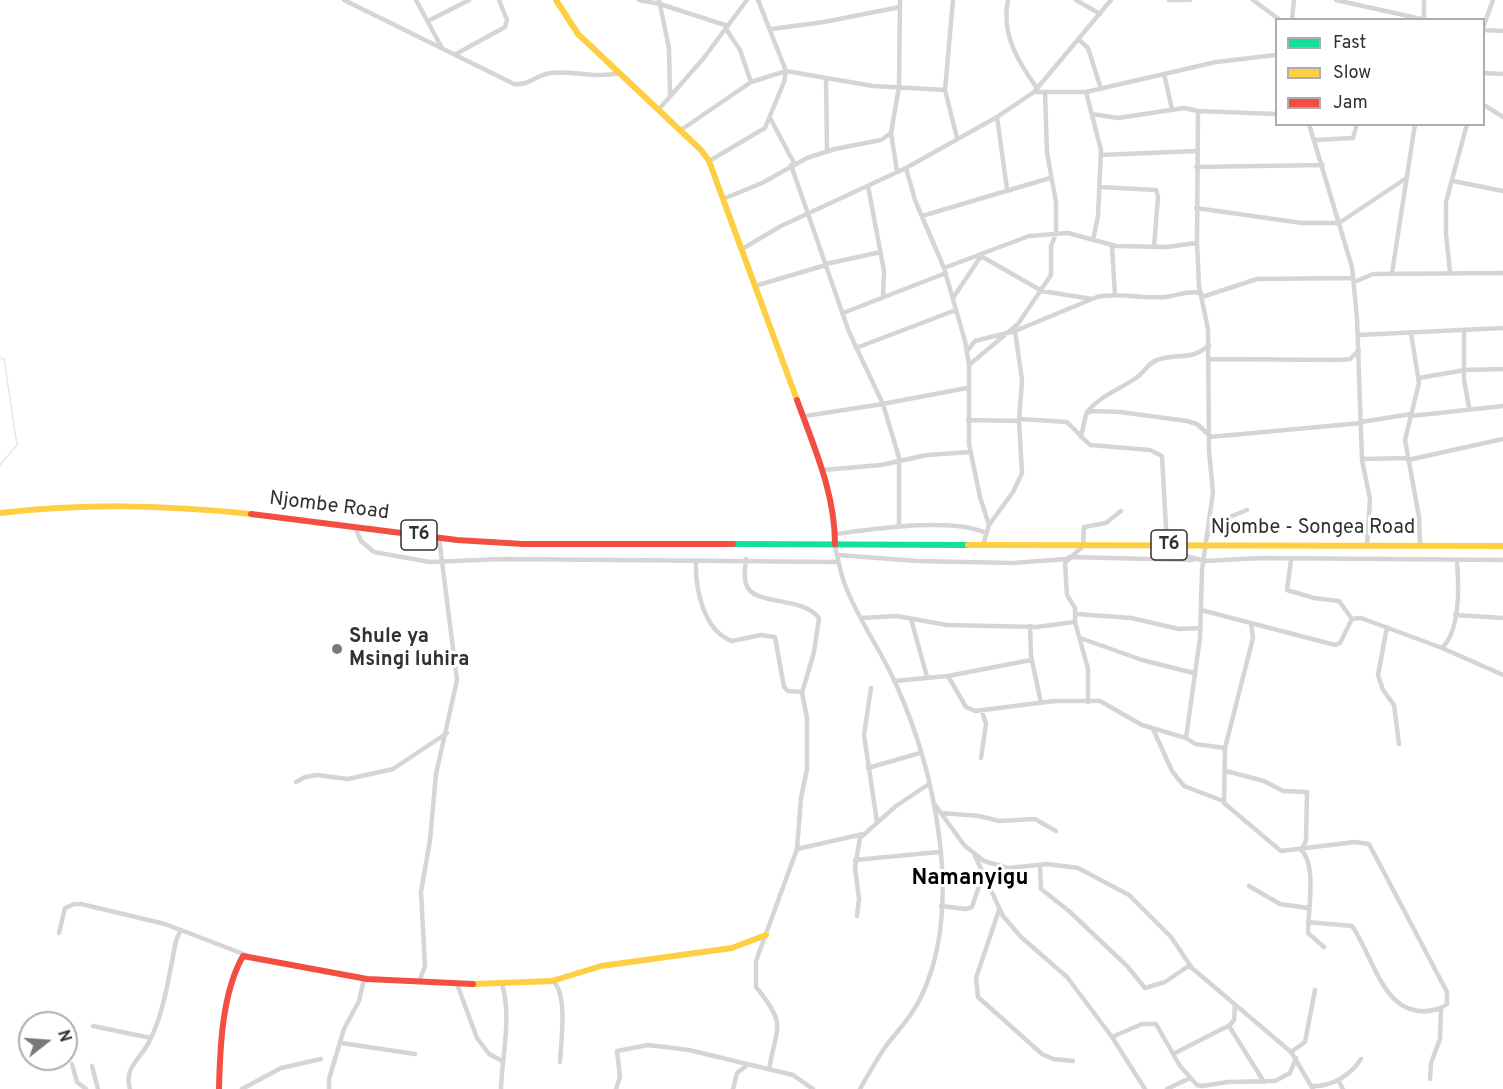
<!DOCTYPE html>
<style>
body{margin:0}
#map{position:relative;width:1503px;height:1089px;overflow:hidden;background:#fff;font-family:Overpass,sans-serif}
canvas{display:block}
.legend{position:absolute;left:1275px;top:18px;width:210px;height:108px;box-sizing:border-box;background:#fff;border:2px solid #adadad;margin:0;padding:8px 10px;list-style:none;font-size:18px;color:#313131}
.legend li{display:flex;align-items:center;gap:12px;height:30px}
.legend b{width:30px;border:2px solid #adadad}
.north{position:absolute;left:18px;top:1011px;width:60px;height:60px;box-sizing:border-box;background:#fff;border:2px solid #adadad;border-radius:50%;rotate:73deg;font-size:16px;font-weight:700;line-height:24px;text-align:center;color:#313131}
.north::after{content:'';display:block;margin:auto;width:21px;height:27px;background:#797979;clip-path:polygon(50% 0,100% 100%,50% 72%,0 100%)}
</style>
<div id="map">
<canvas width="1503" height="1089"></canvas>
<ul class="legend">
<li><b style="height:8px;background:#16e098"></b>Fast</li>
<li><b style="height:8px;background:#ffcf43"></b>Slow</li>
<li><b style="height:8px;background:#f24e42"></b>Jam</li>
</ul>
<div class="north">N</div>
</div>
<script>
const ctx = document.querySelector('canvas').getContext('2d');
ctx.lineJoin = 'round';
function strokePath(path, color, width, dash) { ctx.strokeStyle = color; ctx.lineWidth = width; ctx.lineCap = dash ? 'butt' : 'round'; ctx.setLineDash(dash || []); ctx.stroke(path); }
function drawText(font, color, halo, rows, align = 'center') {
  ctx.font = font + ' Overpass,sans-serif'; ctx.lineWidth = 6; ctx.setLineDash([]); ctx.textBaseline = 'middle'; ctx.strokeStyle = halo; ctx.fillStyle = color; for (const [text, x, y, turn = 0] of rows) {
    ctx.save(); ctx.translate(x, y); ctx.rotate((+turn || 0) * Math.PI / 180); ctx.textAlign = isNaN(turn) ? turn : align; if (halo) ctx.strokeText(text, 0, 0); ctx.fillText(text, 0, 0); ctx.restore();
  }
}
strokePath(new Path2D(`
 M0 358 4 359 17 445 0 465`), '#dbebf2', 1.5);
strokePath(new Path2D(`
 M344 0 514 84C529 86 536 75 550 73 575 70 592 79 620 73
 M416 0 442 48
 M639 0 660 4 728 26
 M659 0 669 48 670 95
 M953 0 945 90 957 138
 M1008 0C1001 34 1018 62 1037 88
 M1076 0 1100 14
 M1169 0H1190
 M1253 0 1280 20
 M1336 0 1426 20
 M1424 0V19
 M1292 20 1294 0
 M428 21 469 0
 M1484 25 1493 0
 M726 29 740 50 751 82
 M771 29 824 22 900 7
 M1484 30 1503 31
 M1079 40 1088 48 1101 89
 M456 54 505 27 507 20 499 0
 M1484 73 1503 74
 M1164 74 1172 109
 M826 78 827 151
 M1034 92 1111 0
 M1086 92 1101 150 1098 216 1093 240
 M1484 105 1503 117
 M659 109 703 59 747 0
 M1092 114 1118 118 1184 108 1198 111 1276 114
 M997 117 1007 189
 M770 118 794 163
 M1309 124 1352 267 1357 318 1362 460 1370 499 1367 546
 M681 130 751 82 786 71 873 86 945 90
 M1315 140 1353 138 1357 124
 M1101 155 1196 151
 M709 161 765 128 784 82 786 71 758 0
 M791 165 849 332 883 404 900 461
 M1196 167 1323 165
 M906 168 915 200 944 268 965 341 969 365V444L980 497 989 525
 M897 171 891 133 899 87 900 0
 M1453 181 1503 191
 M868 186 884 271 883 297
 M1100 187 1156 190 1158 197 1154 247
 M723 199 762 183 807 158 835 149 881 140 891 133
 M1196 208 1302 223H1339L1405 179
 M922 216 1050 178
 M1112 246 1115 295
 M742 249 781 226 906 168 997 117 1034 92H1086L1216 62 1276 55
 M979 255 1042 291 1092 299
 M826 264 881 252
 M944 268 1029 236 1068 233 1116 246 1166 247 1197 243
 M1450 272 1446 234V202L1467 124
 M1392 273 1415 124
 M1354 282 1373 274 1503 273
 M755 286 826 265
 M1202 297 1257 279 1353 278
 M953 298 981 256
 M843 313 946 273
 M1464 330V380L1469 407
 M1411 333 1419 383 1405 440 1419 517 1420 546
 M1358 335 1503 328
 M856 348 956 310
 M967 351 975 341 1015 331 1097 297C1119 292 1141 299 1164 297 1177 296 1187 290 1201 293
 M1208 359 1340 360 1350 359 1359 350
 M969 365 1018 324 1051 275V246L1056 234V202L1047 153 1045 92
 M1419 378 1465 370 1503 369
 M882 404 967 388
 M1087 412C1101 395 1119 390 1136 378 1144 373 1148 363 1157 360 1179 352 1190 362 1209 345
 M805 416 883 404
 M1411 416 1503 406
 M1020 419 1067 422 1090 445 1150 450 1162 456 1167 545 1176 553 1204 561 1262 558 1503 560
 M968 420 1019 421
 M1361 422 1411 414
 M1081 437 1086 414 1092 411 1120 412 1187 421 1197 424 1210 436
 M1210 437 1361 423
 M1362 459 1407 458
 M1408 460 1503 439
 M823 470 881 465 927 455 971 452
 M355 527 361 541 374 552 430 562 503 559 838 562
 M899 527V461
 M836 534C874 529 952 517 986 533
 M1208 535 1232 516 1247 510
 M983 545 989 525 1013 492 1022 473 1019 421 1022 380 1015 331
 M835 546C838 559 840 572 845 585 858 619 880 649 895 682 935 770 964 904 922 995 913 1015 899 1029 886 1046 876 1060 868 1075 860 1089
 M838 555 917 561 1013 563 1066 559
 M1069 557 1192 560
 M746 559C745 568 743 580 748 588 758 605 804 597 819 618L814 652 802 693 807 718V769L801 798 797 849 756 961V987C787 1025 777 1025 769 1069
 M1291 560 1287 590 1314 598 1339 601 1352 619
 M696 561C695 587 703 631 732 641L761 635 775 637 784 687 788 691 802 692
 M1201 610 1335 645 1340 643 1352 619 1361 618 1442 648 1503 675
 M1077 614 1131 618 1179 629 1200 628
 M1455 615 1503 618
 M862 618 897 616 947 625 1036 627 1075 622
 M911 619 927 677
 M1251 624 1253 638 1225 748 1224 803 1281 851 1355 842 1369 844 1447 992V1004L1441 1008 1440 1039 1431 1063 1430 1079
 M1030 626 1031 656 1041 703
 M1387 627 1378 675 1383 690 1394 705 1399 744
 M1080 638 1142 660 1194 673
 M1442 648C1461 630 1459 586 1457 561
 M948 676 1031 660
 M894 681 948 676 966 707 975 711 1054 701H1100L1142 725 1186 738 1195 744 1225 748
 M871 688 864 735 877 822
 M1088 702V669L1075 622V608L1067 595 1065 563 1083 546 1084 527 1106 523 1121 511
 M1153 729 1172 771 1184 786 1223 801
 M1186 738 1200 638 1202 570 1213 492 1209 451 1208 329 1199 286 1197 243 1198 111
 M981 758 986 724 982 711
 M868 768 920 753
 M1226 771 1264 781 1283 791 1307 792 1306 841 1301 850C1317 864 1308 911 1308 933L1324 947
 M296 782 305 777 317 775 348 779 393 769 447 733
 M933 802 964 845 984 861 1008 868 1047 864 1078 868 1129 895 1171 937 1192 968 1291 1052 1313 1089
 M942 813 979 816 999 821 1035 819 1056 831
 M797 849 863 834
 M975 856 1003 916 1021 937 1067 977 1112 1037 1145 1089
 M855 860 939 852
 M1040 865 1041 889 1069 911 1127 966 1145 988 1165 982 1190 965
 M1249 886 1280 904 1308 908
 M941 906 966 909 972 907 982 877
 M999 910 976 978 978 997 1042 1054 1053 1059 1073 1061
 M857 916 859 899 855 867 860 838 896 806 929 784
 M1308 922 1352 926C1376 960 1385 1027 1441 1008
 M59 933 65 908 74 904H81L165 924 246 955
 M553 981C568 994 561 1042 560 1062
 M419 982 425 966 421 892 430 840 436 774 457 680 439 538
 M457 984 477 1038 489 1054 502 1061
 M93 1026 151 1038
 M1229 1026 1264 1082
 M1112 1037 1142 1024H1156L1180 1066 1197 1085 1202 1086 1228 1082 1275 1081 1290 1073 1296 1058
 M341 1043 415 1054
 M1291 1052 1305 1042 1315 990
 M1173 1054 1230 1025 1234 1020 1235 1005
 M72 1064 77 1082 86 1089
 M92 1066 98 1089
 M1338 1080 1343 1089
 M1311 1086C1331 1087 1350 1076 1361 1059
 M130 1089C123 1067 142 1058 150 1040 165 1010 169 974 176 941L180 931
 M242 1089 281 1068 321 1059
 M329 1089V1079L344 1029 359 1001 364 979
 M501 1089C502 1055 512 1017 502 984
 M616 1089 620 1077 617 1051 648 1045 689 1050 793 1075 813 1089
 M733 1089 737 1073 746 1066
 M1167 1089 1190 1078`), '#d5d5d5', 4.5);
strokePath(new Path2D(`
 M733 544 968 545`), '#16e098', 6);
strokePath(new Path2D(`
 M556 0 578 34 701 150 709 161 797 400
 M0 513C86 503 165 505 251 514
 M968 545 1503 546
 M473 984 552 981 601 966 732 948 766 935`), '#ffcf43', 6);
strokePath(new Path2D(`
 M797 400C814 447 835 493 835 544
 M251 514 457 540 523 544H733
 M219 1089C220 1047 222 993 243 956L367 979 473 984`), '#f24e42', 6);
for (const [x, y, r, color] of [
 [337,649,6,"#797979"]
]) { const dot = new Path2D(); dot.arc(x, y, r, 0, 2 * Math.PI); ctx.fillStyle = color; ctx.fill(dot); strokePath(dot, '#fff', 2); }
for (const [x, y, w] of [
 [419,535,36],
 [1169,545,36]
]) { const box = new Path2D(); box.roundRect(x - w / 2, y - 15, w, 30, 4.5); ctx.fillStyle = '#fff'; ctx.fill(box); strokePath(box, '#313131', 1.5); }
drawText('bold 18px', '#313131', null, [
 ["T6",419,535],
 ["T6",1169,545]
]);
drawText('20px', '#313131', '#fff', [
 ["Njombe Road",329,507,7],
 ["Njombe - Songea Road",1313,529]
]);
drawText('bold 20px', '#313131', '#fff', [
 ["Shule ya",349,638],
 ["Msingi luhira",349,661]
], 'left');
drawText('bold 22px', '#000', '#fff', [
 ["Namanyigu",970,880]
]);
</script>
